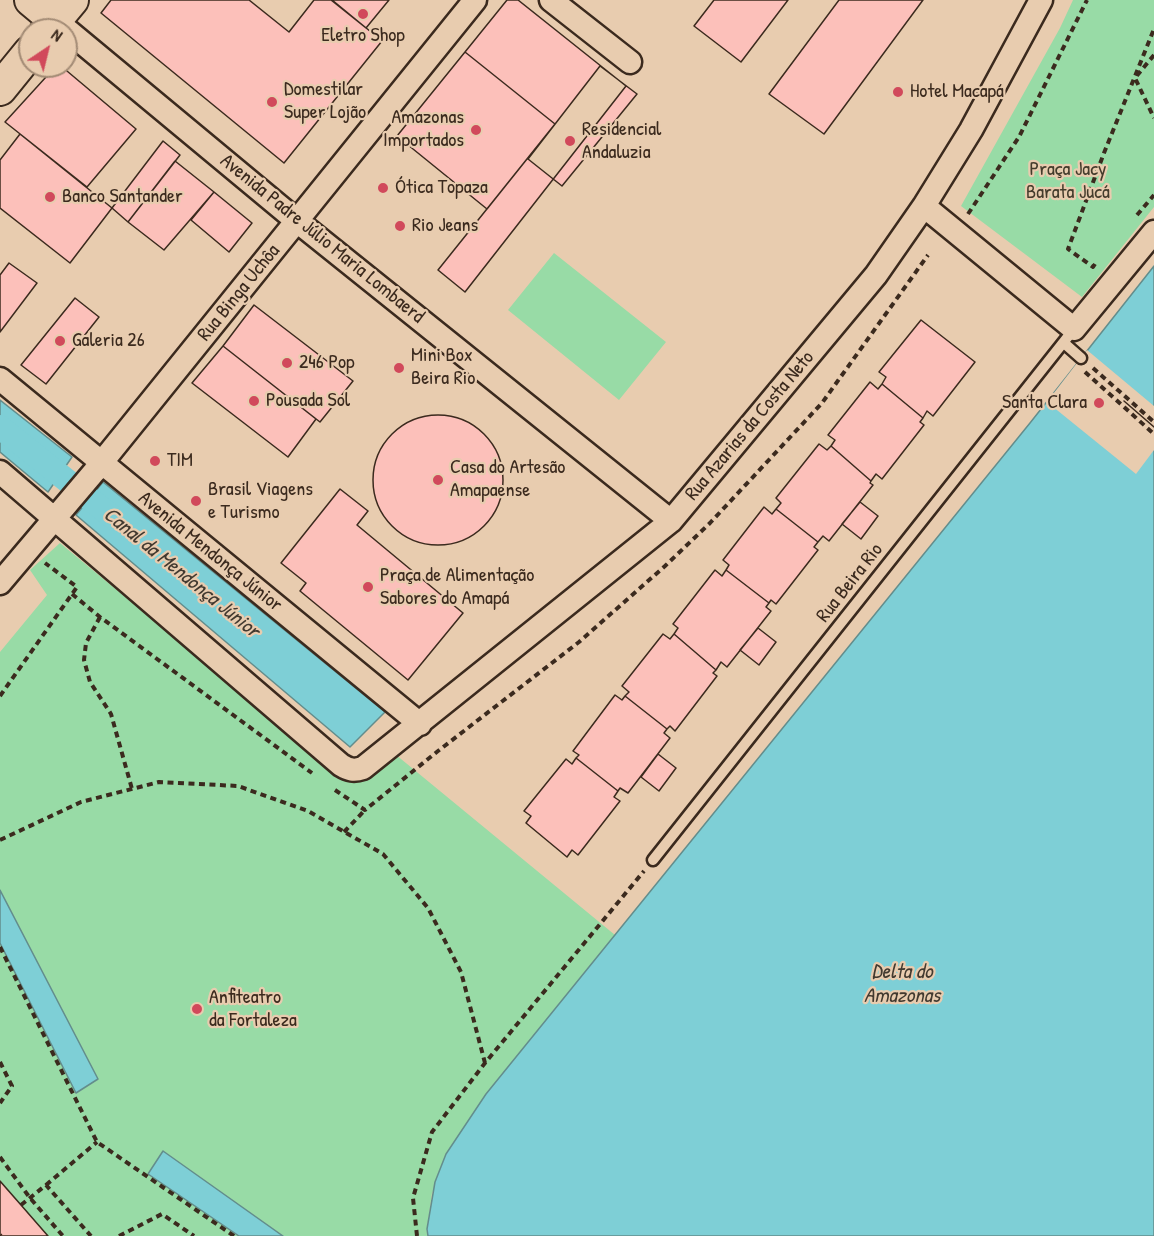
<!DOCTYPE html>
<meta charset="utf-8">
<style>
body{margin:0}
#map{position:relative;width:1154px;height:1236px;overflow:hidden;background:#e8ccaf;font-family:"Patrick Hand",sans-serif}
canvas{display:block}
.north{position:absolute;left:18px;top:18px;width:60px;height:60px;box-sizing:border-box;background:#e8ccaf;border:2px solid #a38b75;border-radius:50%;rotate:35deg;font-size:16px;font-weight:700;line-height:24px;text-align:center;color:#3b2a1e}
.north::after{content:'';display:block;margin:auto;width:21px;height:27px;background:#d1495b;clip-path:polygon(50% 0,100% 100%,50% 72%,0 100%)}
</style>
<div id="map">
<canvas width="1154" height="1236"></canvas>
<div class="north">N</div>
</div>
<script>
const ctx = document.querySelector('canvas').getContext('2d');
ctx.lineJoin = 'round';
function fill(path, color) { ctx.fillStyle = color; ctx.fill(path, 'evenodd'); }
function strokePath(path, color, width, dash) { ctx.strokeStyle = color; ctx.lineWidth = width; ctx.lineCap = dash ? 'butt' : 'round'; ctx.setLineDash(dash || []); ctx.stroke(path); }
function drawText(font, color, halo, rows, align = 'center') {
  ctx.font = font + ' "Patrick Hand",sans-serif'; ctx.lineWidth = 4.5; ctx.setLineDash([]); ctx.textBaseline = 'middle'; ctx.strokeStyle = halo; ctx.fillStyle = color; for (const [text, x, y, turn = 0] of rows) {
    ctx.save(); ctx.translate(x, y); ctx.rotate((+turn || 0) * Math.PI / 180); ctx.textAlign = isNaN(turn) ? turn : align; if (halo) ctx.strokeText(text, 0, 0); ctx.fillText(text, 0, 0); ctx.restore();
  }
}
fill(new Path2D(`
 M1073 0H1154V207L1082 297 961 206 1060 28Z
 M554 253 666 342 619 400 508 310Z
 M60 543 341 775 384 745 615 935 486 1094 432 1193 427 1229 428 1236H0V652L47 595 30 570Z`), '#98dba6');
const water = new Path2D(`
 M1154 266V1236H428L427 1229 435 1182 446 1154 486 1094 1030 423Z
 M0 400 72 457 48 492 0 452Z
 M103 482 385 712 350 747 76 515Z
 M0 890 98 1079 76 1093 0 943Z
 M163 1151 283 1236H239L148 1174Z`);
fill(water, '#7ecfd6');
strokePath(water, '#638d8c', 1.5);
fill(new Path2D(`
 M1087 350 1154 406V450L1136 474 1047 402Z`), '#e8ccaf');
strokePath(new Path2D(`
 M0 427 115 519`), '#7ecfd6', 24);
const building = new Path2D(`
 M111 0H249L289 32 314 0H332L382 41 284 163 101 13Z
 M331 0H389L366 28Z
 M507 0H518L626 86 465 292 438 270 555 124 465 52Z
 M714 0H788L741 62 694 26Z
 M839 0H923L824 134 769 94Z
 M465 52 555 124 487 209 397 136Z
 M56 66H61L136 129 87 187 5 122Z
 M600 66 637 94 562 186 528 159Z
 M20 134 112 208 70 263 0 208V160Z
 M163 141 180 155 128 222 112 208Z
 M175 161 214 192 164 250 128 222Z
 M214 192 252 223 229 252 191 220Z
 M9 263 37 283 0 332V275Z
 M75 298 99 317 46 384 21 365Z
 M254 305 353 381 320 422 223 346Z
 M921 320 975 362 933 416 927 411 923 418 882 384 886 377 879 372Z
 M223 346 316 419 288 457 192 383Z
 M870 382 878 389 882 384 923 418 920 422 924 425 882 479 876 474 871 481 831 446 835 440 828 435Z
 M373 480a65 65 0 1 1 130 0a65 65 0 1 1-130 0Z
 M819 444 827 450 831 446 871 481 870 483 873 485 829 541 823 536 818 542 776 509 781 503 776 498Z
 M340 489 368 511 357 525 463 613 408 680 300 591 306 583 281 563Z
 M860 502 878 516 861 539 842 524Z
 M764 507 772 514 776 509 818 542 814 547 818 550 776 604 771 600 769 603 726 570 729 565 723 560Z
 M715 570 722 576 726 570 769 603 766 607 771 611 727 667 721 662 716 670 674 634 678 628 673 624Z
 M758 628 776 642 759 665 740 650Z
 M663 634 670 639 674 634 716 670 713 673 717 676 675 731 670 726 667 729 625 696 629 692 622 686Z
 M615 695 622 700 625 696 667 729 664 733 670 738 628 793 620 788 618 791 576 758 579 755 573 751Z
 M658 754 676 768 659 791 641 777Z
 M576 758 618 791 614 797 620 801 578 855 572 850 567 857 526 823 531 816 524 811 566 759 572 764Z
 M0 1181 21 1205 48 1236H0Z`);
fill(building, '#fcc0ba');
strokePath(building, '#3b2a1e', 1.5);
const lane = new Path2D(`
 M1064 343 1081 358
 M653 860 1074 329`);
const street = new Path2D(`
 M551 0 630 62
 M55 20 297 221 671 521
 M924 206 1074 329 1154 232
 M0 379 420 724
 M0 472 341 765C349 770 354 771 363 768L671 521 876 275 924 206 971 130 1041 0
 M0 583 94 472 475 0`);
const secondary = new Path2D(`
 M31 0 55 20
 M47 30 72 0
 M0 89 30 52`);
strokePath(lane, '#3b2a1e', 15);
strokePath(street, '#3b2a1e', 27);
strokePath(secondary, '#3b2a1e', 36);
strokePath(new Path2D(`
 M1154 55 1135 78 1154 118
 M968 214 1019 137 1087 0
 M1137 215 1154 195
 M1095 264 1093 267 1068 249 1104 153 1154 29
 M1093 368 1154 422
 M1085 372 1154 434
 M72 594 100 617 312 773
 M100 617 86 643 84 660 90 682 111 714 132 789
 M0 696 77 587 45 563
 M335 790 365 810 438 751 579 642 665 566 710 523 822 403 928 255
 M344 832 365 810
 M0 840 81 802 159 782 238 786 308 811 383 854 428 908 461 972 485 1063
 M0 947 97 1142 234 1236
 M0 1062 12 1086 0 1103
 M0 1157 30 1198 63 1236
 M46 1185 97 1142
 M21 1205 46 1185 91 1236
 M0 1235 1 1236
 M119 1236 162 1214 194 1236
 M417 1236 413 1198 432 1132 485 1063 644 871`), '#3b2a1e', 4, [6, 4.5]);
strokePath(lane, '#e8ccaf', 10);
strokePath(street, '#e8ccaf', 22);
strokePath(secondary, '#e8ccaf', 32);
strokePath(new Path2D(`
 M1124 401 1154 427`), '#3b2a1e', 1.5);
for (const [x, y, r, color] of [
 [363,14,6,"#d1495b"],
 [898,92,6,"#d1495b"],
 [272,102,6,"#d1495b"],
 [476,130,6,"#d1495b"],
 [570,141,6,"#d1495b"],
 [383,188,6,"#d1495b"],
 [50,197,6,"#d1495b"],
 [400,226,6,"#d1495b"],
 [60,341,6,"#d1495b"],
 [287,363,6,"#d1495b"],
 [399,368,6,"#d1495b"],
 [254,401,6,"#d1495b"],
 [1099,403,6,"#d1495b"],
 [155,461,6,"#d1495b"],
 [438,480,6,"#d1495b"],
 [196,501,6,"#d1495b"],
 [368,587,6,"#d1495b"],
 [197,1009,6,"#d1495b"]
]) { const dot = new Path2D(); dot.arc(x, y, r, 0, 2 * Math.PI); ctx.fillStyle = color; ctx.fill(dot); strokePath(dot, '#e8ccaf', 2); }
drawText('20px', '#3b2a1e', '#e8ccaf', [
 ["Eletro Shop",363,36,"center"],
 ["Domestilar",284,90],
 ["Super Lojão",284,113],
 ["Hotel Macapá",910,92],
 ["Amazonas",464,118,"right"],
 ["Importados",464,141,"right"],
 ["Residencial",582,130],
 ["Andaluzia",582,153],
 ["Ótica Topaza",395,188],
 ["Banco Santander",62,197],
 ["Rio Jeans",412,226],
 ["Galeria 26",72,341],
 ["Mini Box",411,356],
 ["Beira Rio",411,379],
 ["246 Pop",299,363],
 ["Pousada Sol",266,401],
 ["Santa Clara",1087,403,"right"],
 ["TIM",167,461],
 ["Casa do Artesão",450,468],
 ["Amapaense",450,491],
 ["Brasil Viagens",208,490],
 ["e Turismo",208,513],
 ["Praça de Alimentação",380,576],
 ["Sabores do Amapá",380,599],
 ["Anfiteatro",209,998],
 ["da Fortaleza",209,1021]
], 'left');
drawText('20px', '#443c2c', '#e8ccaf', [
 ["Praça Jacy",1068,170],
 ["Barata Jucá",1068,193]
]);
drawText('20px', '#3b2a1e', '#e8ccaf', [
 ["Avenida Padre Júlio Maria Lombaerd",322,239,39],
 ["Rua Binga Uchôa",239,293,-51],
 ["Rua Azarias da Costa Neto",750,426,-50],
 ["Avenida Mendonça Júnior",210,552,39],
 ["Rua Beira Rio",850,583,-52]
]);
drawText('italic 21px', '#423a30', '#e8ccaf', [
 ["Canal da Mendonça Júnior",181,573,39],
 ["Delta do",902,972],
 ["Amazonas",902,996]
]);
</script>
